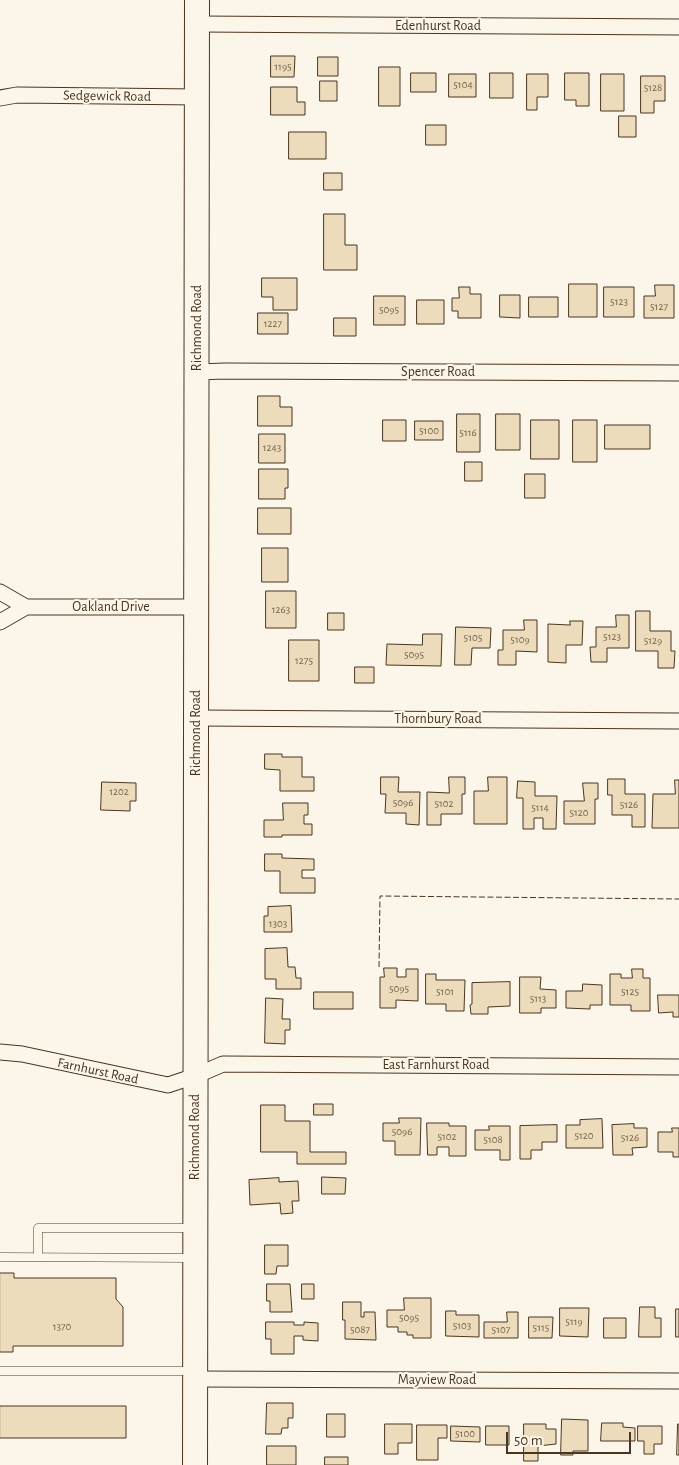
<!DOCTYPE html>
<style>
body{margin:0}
#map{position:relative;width:679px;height:1465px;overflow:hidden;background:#fbf6e9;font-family:"Alegreya Sans",sans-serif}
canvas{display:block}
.scale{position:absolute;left:506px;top:1432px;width:125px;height:22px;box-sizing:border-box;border:2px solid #4a3520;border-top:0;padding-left:6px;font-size:15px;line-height:18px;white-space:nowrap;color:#4a3520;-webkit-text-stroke:4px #fbf6e9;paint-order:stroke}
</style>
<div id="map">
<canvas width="679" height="1465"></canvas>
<div class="scale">50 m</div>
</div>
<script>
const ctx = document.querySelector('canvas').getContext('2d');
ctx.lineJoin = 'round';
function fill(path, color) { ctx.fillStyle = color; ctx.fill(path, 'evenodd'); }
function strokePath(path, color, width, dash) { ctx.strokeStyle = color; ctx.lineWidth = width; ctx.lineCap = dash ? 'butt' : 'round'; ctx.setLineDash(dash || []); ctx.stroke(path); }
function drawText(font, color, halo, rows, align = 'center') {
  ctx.font = font + ' "Alegreya Sans",sans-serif'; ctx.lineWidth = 4; ctx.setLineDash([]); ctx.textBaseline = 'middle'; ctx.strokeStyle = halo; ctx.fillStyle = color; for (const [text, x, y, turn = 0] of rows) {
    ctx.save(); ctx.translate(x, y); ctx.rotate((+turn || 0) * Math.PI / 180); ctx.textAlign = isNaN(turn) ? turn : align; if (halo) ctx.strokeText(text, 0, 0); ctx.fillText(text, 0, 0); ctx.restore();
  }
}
const building = new Path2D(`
 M271 56H295L294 77H271Z
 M318 57H338V76H318Z
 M379 67H400V106H379Z
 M411 73H436V92H411Z
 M490 73H513V98H490Z
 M565 73H589V106H576V100H565Z
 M449 74H476V97H449Z
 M527 74H548V97H537V110H527Z
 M601 74H624V111H601Z
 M641 76H665V101H654V113H641Z
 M320 81H337V101H320Z
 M271 87H297V102H305V115H271Z
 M619 116H636V137H619Z
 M426 125H446V145H426Z
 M289 132H326V159H289Z
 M324 173H342V190H324Z
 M324 214H345V245H357V270H324Z
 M262 278H297V310H273V297H262Z
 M569 284H597V317H569Z
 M655 285H674V318H644V296H655Z
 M459 287H470V294H481V318H458V311H452V298H459Z
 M604 287H634V317H604Z
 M500 295H520V318L500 317Z
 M374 296H405V325H374Z
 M529 297H558V317H529Z
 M417 300H444V324H417Z
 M258 313H288V334H258Z
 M334 318H356V336H334Z
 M258 396H280V407H292V426H258Z
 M457 414H480V452H457Z
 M496 414H520V450H496Z
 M383 420H406V441H383Z
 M531 420H559V459H531Z
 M573 420H597V462H573Z
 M415 421H443V440H415Z
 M605 425H650V449H605Z
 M259 434H285V463H259Z
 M465 462H482V481H465Z
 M259 469H288V488H285V499H259Z
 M525 474H545V498H525Z
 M258 508H291V534H258Z
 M262 548H288V582H262Z
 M266 591H296V628H266Z
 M636 611H650V631H671V651H675L674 668H658V651H636Z
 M328 613H344V630H328Z
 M616 615H629V648H607V662H591L590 647H596V627H616Z
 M524 620H537V652L516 651V665H498V650H503V630H524Z
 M570 621H583L582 645H566V663L548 662V624L570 625Z
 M456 627 491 628 490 648H472L471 665H455Z
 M423 634H442L441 666 386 665 387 644 422 645Z
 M289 640H319V681H289Z
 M355 667H374V683H355Z
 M265 754H282V757H302V777H314V791H280V770L265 769Z
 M381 777H399L398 792H420L419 825 406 824V813H385L386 794H381Z
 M449 777H465V794H462V814H441V825H427V792L449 793Z
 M488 777H507V824H474V791H488Z
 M608 779H625V794H645V827H632V815H612V795H608Z
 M675 780H679V828H652L653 794H675Z
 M518 781 535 782V796H557L556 829H543V818H534V829H523V798H517Z
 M102 782 136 783V801H130V811L101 810Z
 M583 783H598V799H595V824H564V801H584Z
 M283 803H308V815H304V824H312V835H282V837H264V820H283Z
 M265 854H282V858L314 859V870H302V878H315V893H280V871H265Z
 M291 906 292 932H264V916H268V907Z
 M287 948 288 967H295L296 978H301V989H276V979H265V949Z
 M384 968H397V977H406V969H418V1001L396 1000V1008H380V977H384Z
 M632 969H643V978H650V1011H631V1005H610V974H621V978H632Z
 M426 974H436V980H465L464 1011H446V1004H426Z
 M520 977H541L540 989 556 990V1008H541V1013H520Z
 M510 982V1006L488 1007V1014H471L470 1005 472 1004V983Z
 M583 984 602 985V1005H590V1009L566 1008V991H582Z
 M314 992H353V1009H314Z
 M658 995H679V1017H673V1012L659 1013Z
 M266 998 283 999 282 1019H290V1030H285V1044L265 1043Z
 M314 1104H333V1115H314Z
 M261 1105H285V1121H310V1152H346V1164H297V1152H261Z
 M399 1118H421L420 1155H395V1141H383V1123H399Z
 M602 1119 603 1148H566V1125H580V1120Z
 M427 1123H449V1126H466V1156H449V1147H437V1155H428Z
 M634 1124V1128H647V1147L632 1148 633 1155H613L612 1125Z
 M557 1125V1142H542V1150H531V1159H520V1126Z
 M489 1126H510V1160H500V1150H475V1130H489Z
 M672 1128H679V1157H673V1152H658V1132H672Z
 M322 1177 346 1178 345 1194H322Z
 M279 1178V1182L298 1181 299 1201H292L293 1213 281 1214 280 1203 250 1205 249 1180Z
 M265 1245H288V1266H277L276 1274H265Z
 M0 1273H14V1278H116V1299L123 1307V1346H13V1352H0Z
 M267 1284H290L292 1312H270V1301H267Z
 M302 1284H314V1299H302Z
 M404 1298H431V1338H413V1335H407V1332H398V1327H387V1310H404Z
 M343 1302H361V1317H364V1312H375L376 1340 345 1339V1320H343Z
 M640 1307H655V1318H661V1337H639Z
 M560 1308H589L588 1337 560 1336Z
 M676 1309H679V1337H676Z
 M446 1311H456V1315H479V1337L446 1336Z
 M507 1312H518V1338H484V1322H507Z
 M529 1317H553L552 1338H529Z
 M604 1318H626V1338H604Z
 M266 1322H294V1325H304V1322L318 1323V1341L303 1340V1336H294V1354H271V1339H266Z
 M267 1403H293V1418H288V1428H282L281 1434H266Z
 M0 1406H126V1438H0Z
 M327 1414H345V1437H327Z
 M562 1419 588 1420V1451H573V1455H561Z
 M602 1423H623V1427L635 1428V1441H601Z
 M385 1424H412V1443H398V1454H385Z
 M524 1424H546V1429H556V1444L538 1446V1461H524Z
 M678 1424H679V1455H677Z
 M417 1425H447V1438H438V1460H417Z
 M451 1426 480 1427V1442L451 1441Z
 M486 1426H509V1445H486Z
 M638 1426H662V1444H654V1454H644V1441H638Z
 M267 1446H296V1465H267Z
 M325 1457H348V1465H325Z`);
fill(building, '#ecdcbc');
strokePath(building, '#4a3520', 1);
const service = new Path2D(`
 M0 1257 193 1258
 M38 1257V1228H194
 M0 1371H193`);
const minor = new Path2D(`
 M197 24 679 27
 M0 98 17 95 197 97
 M197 372 225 371 679 373
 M0 592 26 607
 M0 622 26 607H196
 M196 718 679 721
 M0 1052 22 1054 168 1085 195 1076 223 1064 679 1067
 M195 1379 679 1381`);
const primary = new Path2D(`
 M195 1465 197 0`);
strokePath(service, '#4a3520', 9);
strokePath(minor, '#4a3520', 17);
strokePath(primary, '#4a3520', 26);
strokePath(service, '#fbf6e9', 8);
strokePath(minor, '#fbf6e9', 15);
strokePath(primary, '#fbf6e9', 24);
strokePath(new Path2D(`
 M379 967 380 896 679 899`), '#4a3520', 1, [6, 2.5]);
drawText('11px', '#725f47', null, [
 ["1195",283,67],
 ["5104",463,85],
 ["5128",653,88],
 ["5123",619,302],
 ["5127",659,307],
 ["5095",389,310],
 ["1227",273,324],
 ["5100",429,431],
 ["5116",468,433],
 ["1243",272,448],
 ["1263",281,610],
 ["5123",612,637],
 ["5105",473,638],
 ["5109",520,640],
 ["5129",653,641],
 ["5095",414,655],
 ["1275",304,661],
 ["1202",119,792],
 ["5096",403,803],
 ["5102",444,804],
 ["5126",629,805],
 ["5114",540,808],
 ["5120",579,813],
 ["1303",278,924],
 ["5095",399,989],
 ["5101",445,992],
 ["5125",630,992],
 ["5113",538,999],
 ["5096",402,1132],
 ["5120",584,1136],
 ["5102",447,1137],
 ["5126",630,1138],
 ["5108",493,1140],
 ["5095",409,1318],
 ["5119",574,1322],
 ["5103",462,1326],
 ["1370",62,1327],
 ["5115",541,1328],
 ["5087",360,1330],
 ["5107",501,1330],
 ["5100",465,1434]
]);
drawText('14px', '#4a3520', '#fbf6e9', [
 ["Edenhurst Road",438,26],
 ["Sedgewick Road",107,96,1],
 ["Richmond Road",197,328,-90],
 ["Spencer Road",438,372],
 ["Oakland Drive",111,607],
 ["Thornbury Road",438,719],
 ["Richmond Road",196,733,-90],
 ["East Farnhurst Road",436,1065],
 ["Farnhurst Road",98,1071,12],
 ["Richmond Road",195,1137,-90],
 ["Mayview Road",437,1380]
]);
</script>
